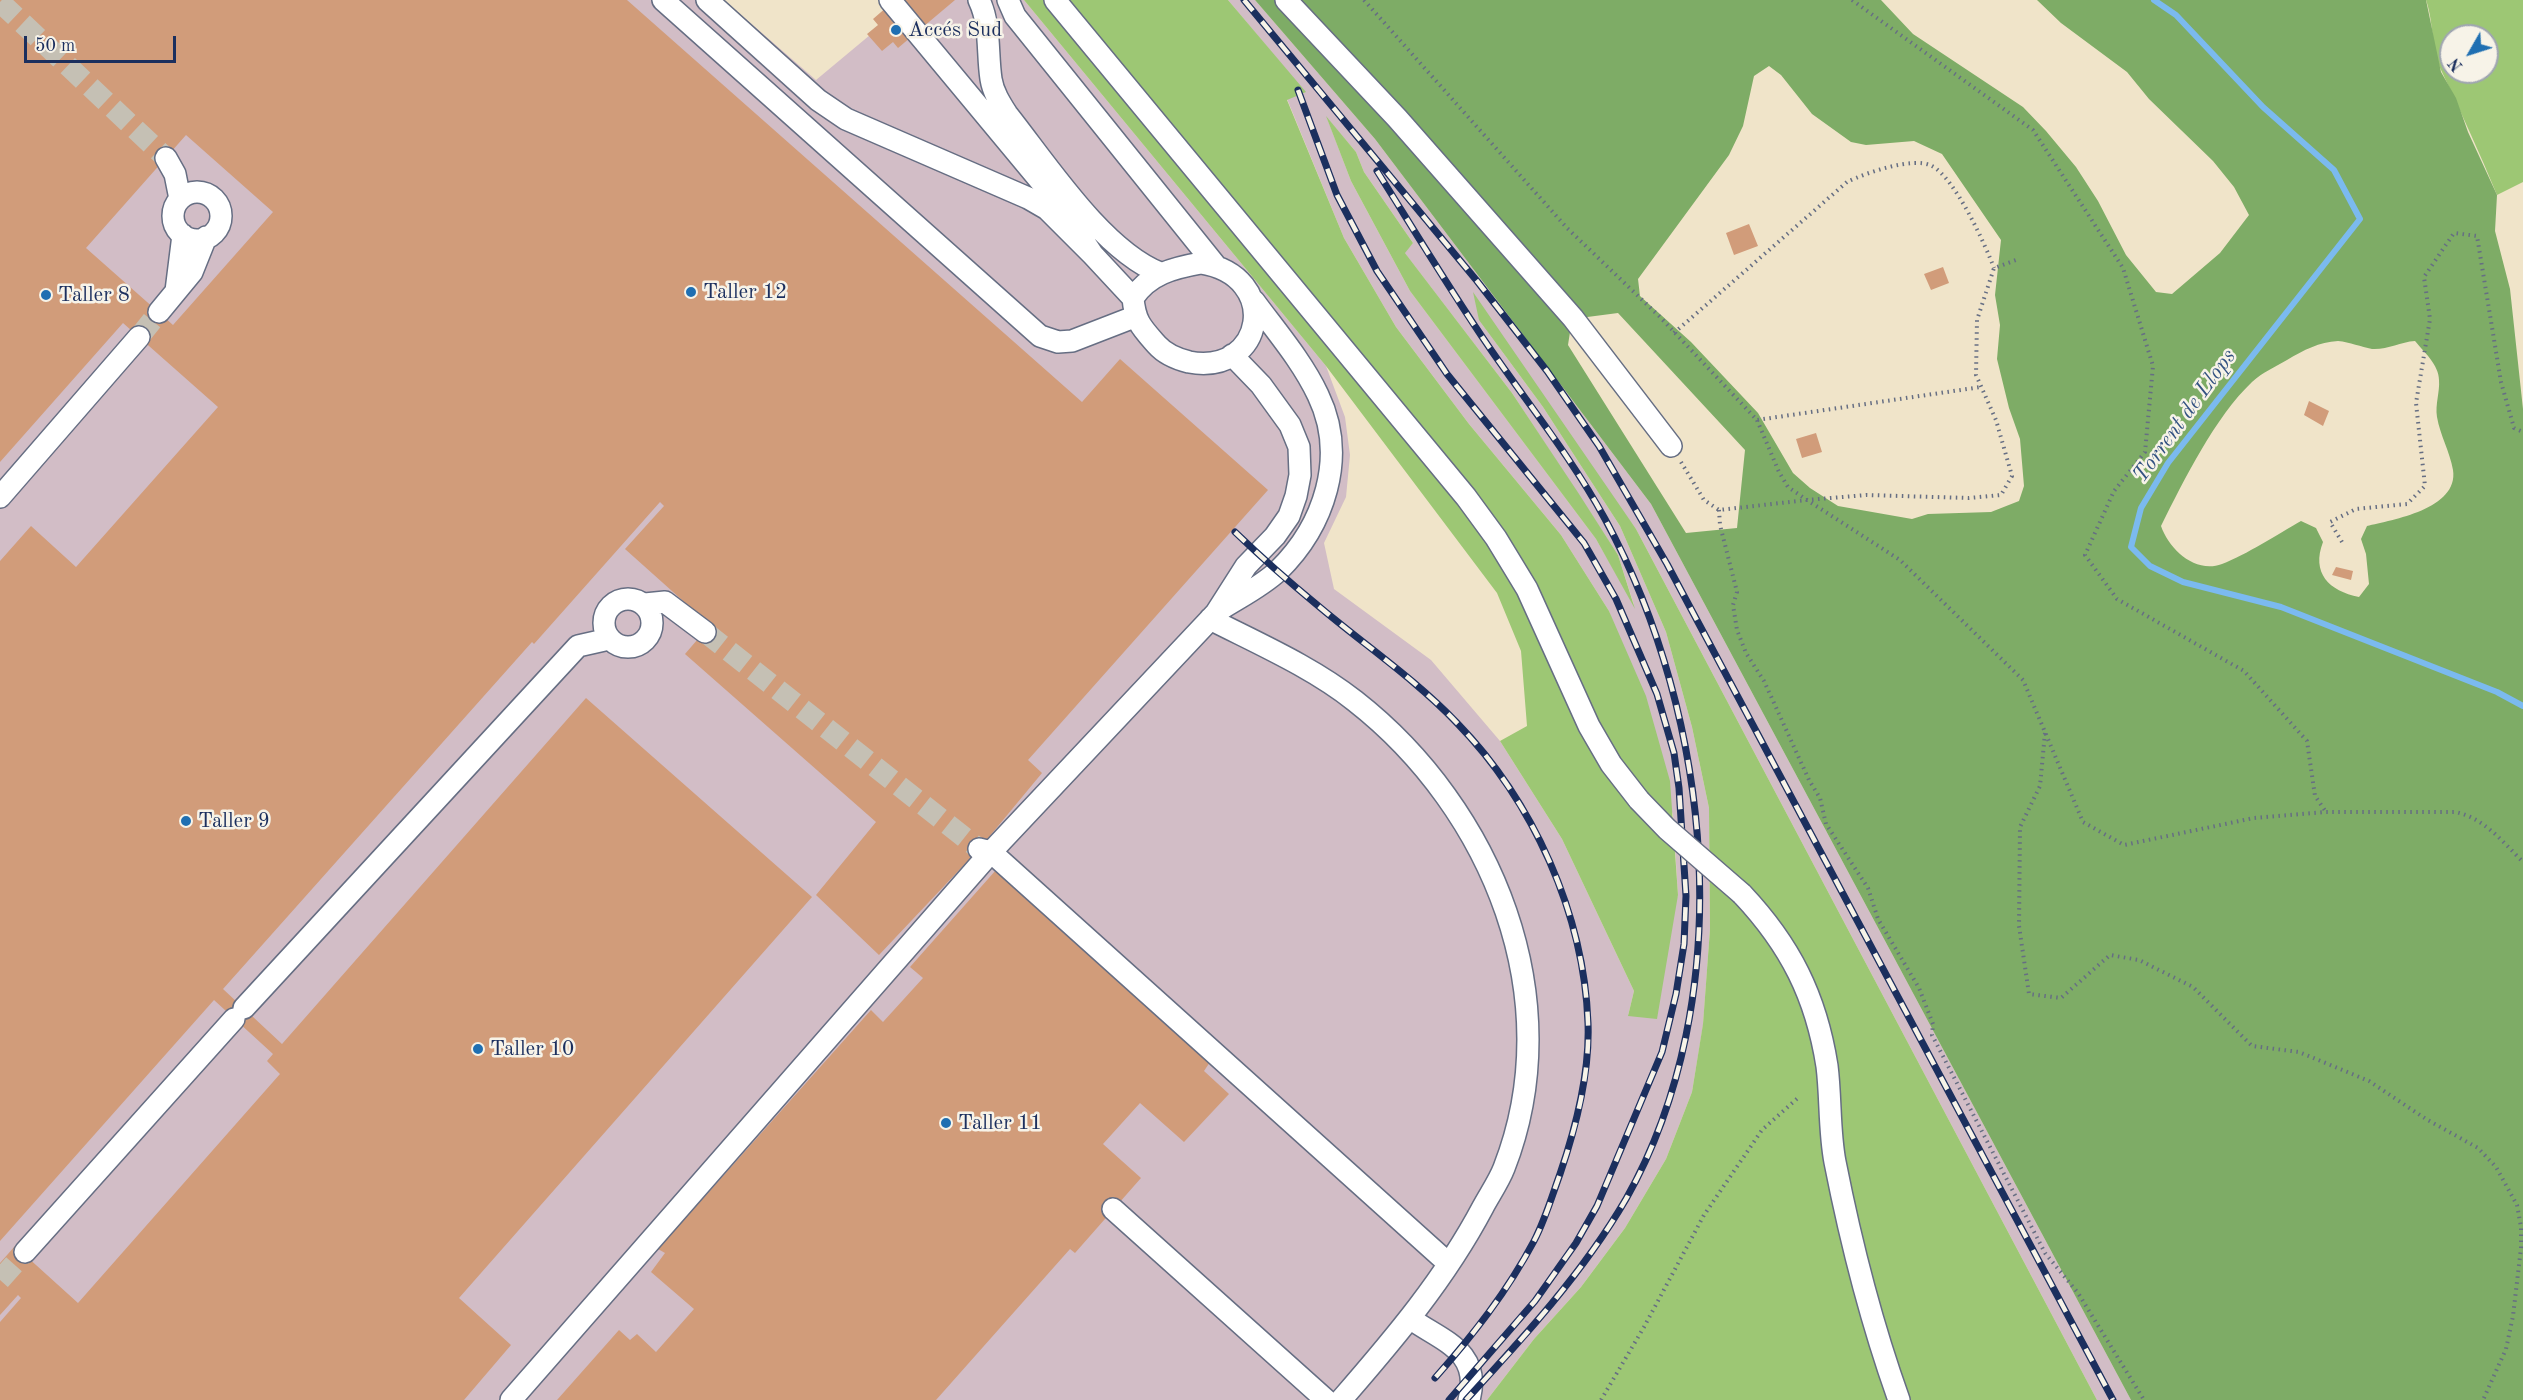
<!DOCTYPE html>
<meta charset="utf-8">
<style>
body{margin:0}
#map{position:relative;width:2523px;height:1400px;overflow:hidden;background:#f0e4c9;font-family:"Old Standard TT",serif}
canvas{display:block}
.north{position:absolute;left:2439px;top:24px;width:60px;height:60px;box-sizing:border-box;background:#f7f3e8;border:2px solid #9fa5b1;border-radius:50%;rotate:231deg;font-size:16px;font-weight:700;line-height:24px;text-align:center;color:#1b2f5e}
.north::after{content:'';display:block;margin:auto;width:21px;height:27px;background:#1f6fb2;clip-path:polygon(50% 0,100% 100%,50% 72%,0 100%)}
.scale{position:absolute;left:24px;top:36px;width:152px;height:27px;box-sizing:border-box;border:3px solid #1b2f5e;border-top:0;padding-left:8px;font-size:18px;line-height:21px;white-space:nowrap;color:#1b2f5e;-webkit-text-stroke:4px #f7f3e8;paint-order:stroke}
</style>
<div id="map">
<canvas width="2523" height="1400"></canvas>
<div class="north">N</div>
<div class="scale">50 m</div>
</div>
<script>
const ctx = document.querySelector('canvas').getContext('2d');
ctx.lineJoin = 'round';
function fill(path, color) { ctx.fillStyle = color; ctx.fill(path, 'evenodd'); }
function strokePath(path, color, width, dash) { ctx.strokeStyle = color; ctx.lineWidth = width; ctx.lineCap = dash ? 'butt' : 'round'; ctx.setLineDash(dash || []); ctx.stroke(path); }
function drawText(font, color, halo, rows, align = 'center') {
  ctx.font = font + ' "Old Standard TT",serif'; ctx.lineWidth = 5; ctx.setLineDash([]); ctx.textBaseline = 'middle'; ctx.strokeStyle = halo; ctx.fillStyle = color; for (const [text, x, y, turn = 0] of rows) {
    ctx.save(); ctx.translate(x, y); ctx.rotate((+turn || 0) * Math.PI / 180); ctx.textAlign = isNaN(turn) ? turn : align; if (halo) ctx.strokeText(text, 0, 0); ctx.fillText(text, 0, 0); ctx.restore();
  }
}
fill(new Path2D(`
 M0 0H724L816 80 912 0H1024L1326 366 1345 417 1350 455 1346 497 1324 543 1334 589 1431 660 1500 741 1562 839 1634 991 1628 1016 1678 895 1673 815 1609 611 1561 535 1469 424 1396 327 1344 238 1287 99 1305 92 1228 0H1255L1375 139 1651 504 2131 1400H2097L1636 529 1479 320 1543 407 1620 526 1666 632 1692 727 1709 808 1710 929 1703 1025 1692 1092 1666 1159 1625 1228 1581 1287 1534 1339 1487 1400H0ZM1327 118 1356 152 1364 172 1413 243 1404 252 1512 393 1618 555 1634 605 1596 539 1410 291 1351 181Z`), '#d2bdc6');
fill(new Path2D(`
 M1024 0H1228L1306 92 1287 100 1344 238 1396 327 1469 424 1561 535 1609 611 1646 696 1670 781 1678 895 1657 1019 1628 1016 1634 991 1562 839 1500 741 1527 726 1521 651 1497 593 1326 366Z
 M2426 0H2523V182L2497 195C2480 154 2461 112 2442 72 2431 50 2434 23 2426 0ZM2451 36H2487V72H2451Z
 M1326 116 1356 152 1364 172 1413 243 1405 253 1512 393 1579 494 1618 555 1635 609 1596 539 1410 291 1351 181Z
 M1473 292 1636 529 2097 1400H1487L1534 1339 1581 1287 1625 1228 1666 1159 1692 1092 1703 1024 1710 929 1709 808 1692 727 1666 632 1620 526 1543 407 1479 320Z`), '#9dc774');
fill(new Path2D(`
 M1255 0H1881L1913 34 2023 107 2046 131 2076 167 2098 201 2126 255 2156 292 2172 294 2220 253 2249 215 2234 187 2213 161 2149 99 2127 72 2061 23 2037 0H2426L2441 72 2456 98 2468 132 2497 195 2495 231 2510 289 2523 409V1400H2131L1651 504 1375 139ZM1769 66 1781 75 1812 114 1851 142 1866 145 1914 141 1942 154 2001 240 1995 295 2000 325 1997 359 2009 408 2020 439 2024 486 2019 501 1991 512 1928 514 1912 519 1838 506 1810 488 1793 473 1758 413 1691 342 1640 296 1638 279 1729 155 1743 126 1754 76ZM1618 313 1745 450 1737 528 1686 533 1568 345 1572 319ZM2338 341C2350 342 2361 347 2372 349 2387 350 2400 342 2415 341 2424 352 2439 365 2439 380 2440 392 2435 404 2437 417 2440 435 2450 452 2453 470 2459 509 2392 520 2367 526L2361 539 2366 554 2369 584 2359 597C2329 591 2311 573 2323 542L2316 528 2301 521C2278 534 2246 555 2222 564 2195 574 2169 549 2161 526 2184 480 2215 417 2252 382 2263 372 2275 367 2287 360 2304 350 2319 342 2338 341Z`), '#7eac66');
strokePath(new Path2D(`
 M2154 0 2176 15 2263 107 2334 170 2360 219 2168 463 2141 508 2131 547 2150 566 2183 582 2281 607 2497 692 2523 706`), '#7bbaef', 6);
fill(new Path2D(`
 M0 0H627L1082 402 1120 359 1268 490 1028 760 1042 773 979 849 879 955 816 895 876 822 685 654 710 625 625 549 664 506 660 502 534 644 532 642 223 989 282 1044 586 698 812 897 459 1298 511 1345 464 1400H0V1322L21 1298 18 1295 0 1315V1263L15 1246 78 1303 280 1074 267 1061 273 1054 214 1000 0 1241V561L31 526 76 567 218 407 123 323 0 462ZM186 135 273 212 173 325 86 248Z
 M895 0H955L898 48 893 42 882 51 867 34 878 25 873 19Z
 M1749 224 1758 246 1734 255 1726 233Z
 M1943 267 1949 283 1931 290 1924 274Z
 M2309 401 2329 411 2323 426 2304 415Z
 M1816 433 1822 452 1802 458 1796 439Z
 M2336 567 2353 571 2351 580 2332 575Z
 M996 870 1212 1059 1204 1071 1229 1094 1184 1142 1140 1103 1103 1144 1141 1178 1075 1253 1070 1249 936 1400H557L619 1330 630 1340 637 1334 656 1352 694 1309 651 1272 665 1253 658 1249 871 1010 883 1022 923 978 910 967Z`), '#d19c7a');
strokePath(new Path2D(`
 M0 2 166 158
 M139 337 159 312
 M705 632 979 849
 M0 1280 25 1252`), '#c5c0b4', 21, [21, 10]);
const minor = new Path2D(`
 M663 0 1040 336 1058 342 1072 341 1134 317
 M707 0 818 100 846 119 1028 198 1047 209 1093 255
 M890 0 1057 201 1093 255 1133 298
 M979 0C991 25 987 53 991 79 993 92 1000 103 1007 114 1046 163 1102 250 1160 273
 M1008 0 1015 16 1216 266
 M1055 0 1466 497 1496 538 1527 589 1589 726 1611 764 1639 800
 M1286 0 1397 118 1573 318 1671 446
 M166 158 175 174 180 199
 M173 216a24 24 0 1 1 48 0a24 24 0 1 1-48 0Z
 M1201 263C1282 276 1265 376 1189 362 1177 359 1165 354 1157 345 1142 328 1135 322 1133 298 1149 274 1173 268 1201 263Z
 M176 291 183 235
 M159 312 192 272 206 237
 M0 497 139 337
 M604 623a24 24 0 1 1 48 0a24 24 0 1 1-48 0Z
 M645 604 665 602 705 632
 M1221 609C1240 597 1262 586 1278 571 1324 526 1348 457 1318 395 1302 361 1276 331 1254 301
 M1210 619C1259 644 1312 667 1355 701 1493 809 1570 999 1504 1168 1499 1181 1490 1194 1483 1207 1445 1279 1394 1339 1341 1400
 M979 849 991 852 1449 1264
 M1742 894C1790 945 1816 996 1827 1066 1831 1098 1829 1131 1835 1162 1851 1243 1871 1322 1899 1400
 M244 1008 578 646 609 639
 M1113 1209 1326 1400
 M25 1252 234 1019
 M1411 1319C1442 1341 1482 1351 1469 1400
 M511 1400 991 852 1216 613 1246 566 1275 536 1289 516 1296 496 1300 475 1299 447 1290 425 1261 385 1232 355`);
strokePath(minor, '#666e83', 24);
strokePath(new Path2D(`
 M1364 0 1567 228 1660 317 1757 420 1981 387
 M1852 0 2033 130 2123 268 2153 366 2145 452 2114 491 2085 555 2117 599 2244 671 2307 741 2315 796 2326 812
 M1674 333 1847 182C1865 173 1914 156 1932 166 1955 178 1985 244 1994 268
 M1757 420 1779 472 1788 487 1807 500 1867 495 1969 498 2001 495 2012 476 1996 420 1976 375 1977 320 1994 268 2019 259
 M1681 462 1704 500 1719 510 1807 500 1900 560 2023 680 2083 822 2124 845 2254 818 2326 812H2456C2485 819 2503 842 2523 862
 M1719 510 1720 525 1737 592 1733 605 1737 630 1746 653 1764 681 1809 780 1820 798 1826 824 1868 888 1878 919 1919 988 1933 1024 1932 1035 2045 1253 2078 1293 2144 1400
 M2342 542 2330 522 2356 509 2407 504 2425 486 2416 403 2430 319 2424 277 2454 233 2477 236 2501 382 2514 428 2523 432
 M2045 733 2040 786 2020 827 2019 926 2029 994 2061 998 2110 955 2139 960 2193 987 2252 1046 2299 1052 2369 1081 2426 1119 2478 1148 2496 1167 2517 1205 2521 1227V1248L2513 1316 2506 1349 2483 1400
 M1601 1400 1644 1327 1704 1215 1762 1130 1799 1097`), '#666e83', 4, [1.5, 4.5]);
strokePath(minor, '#fff', 21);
const rail = new Path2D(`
 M1244 0 1477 281 1547 371 1599 446 1667 564 2113 1400
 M1298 90 1337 195 1377 271 1447 374 1584 543 1616 599 1657 694 1674 753 1679 788 1686 896 1684 944 1676 994 1662 1052 1597 1206 1576 1243 1535 1301 1449 1400
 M1377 171C1414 230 1450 290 1489 347 1528 404 1572 458 1605 519 1713 718 1740 997 1626 1199 1583 1273 1524 1337 1466 1400
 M1235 532C1261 557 1288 581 1316 604 1363 644 1414 678 1457 723 1533 801 1584 914 1588 1023 1590 1074 1576 1127 1560 1174 1552 1196 1545 1220 1534 1241 1507 1292 1473 1335 1435 1378`);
strokePath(rail, '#1b2f5e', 7);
strokePath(rail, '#f7f3e8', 4.5, [14]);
const minorBridge = new Path2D(`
 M1639 800 1667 829 1742 894`);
strokePath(minorBridge, '#666e83', 24, []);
strokePath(minorBridge, '#fff', 21);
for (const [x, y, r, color] of [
 [896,30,6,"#1f6fb2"],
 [691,292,6,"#1f6fb2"],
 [46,295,6,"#1f6fb2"],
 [186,821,6,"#1f6fb2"],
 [478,1049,6,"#1f6fb2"],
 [946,1123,6,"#1f6fb2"]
]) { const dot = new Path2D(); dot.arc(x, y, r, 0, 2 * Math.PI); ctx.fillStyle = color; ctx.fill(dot); strokePath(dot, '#f7f3e8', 2); }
drawText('21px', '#1b2f5e', '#f7f3e8', [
 ["Accés Sud",908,30],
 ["Taller 12",703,292],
 ["Taller 8",58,295],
 ["Taller 9",198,821],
 ["Taller 10",490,1049],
 ["Taller 11",958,1123]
], 'left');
drawText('italic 22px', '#335282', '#f7f3e8', [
 ["Torrent de Llops",2185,416,-54]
]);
</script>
